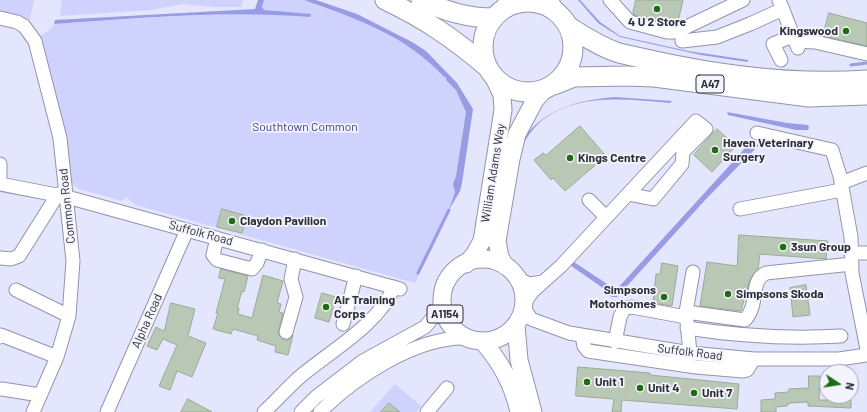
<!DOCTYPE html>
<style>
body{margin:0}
#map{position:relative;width:867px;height:412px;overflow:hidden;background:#e3e6fd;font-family:Barlow,sans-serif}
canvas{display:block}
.north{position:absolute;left:819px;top:364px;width:40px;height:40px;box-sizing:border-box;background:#f3f4fd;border:1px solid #a3a4ad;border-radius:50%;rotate:102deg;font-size:11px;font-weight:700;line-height:16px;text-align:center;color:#2c2d35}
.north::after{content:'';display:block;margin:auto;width:14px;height:18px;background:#1b6d12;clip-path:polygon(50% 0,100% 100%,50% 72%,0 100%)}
</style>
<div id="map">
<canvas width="867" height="412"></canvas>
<div class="north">N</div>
</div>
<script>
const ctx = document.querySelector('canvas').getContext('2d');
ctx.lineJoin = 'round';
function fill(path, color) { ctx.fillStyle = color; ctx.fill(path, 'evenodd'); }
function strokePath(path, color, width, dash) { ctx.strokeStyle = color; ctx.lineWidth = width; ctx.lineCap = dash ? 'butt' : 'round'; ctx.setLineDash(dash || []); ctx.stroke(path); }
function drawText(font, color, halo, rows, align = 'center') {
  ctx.font = font + ' Barlow,sans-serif'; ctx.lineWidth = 3.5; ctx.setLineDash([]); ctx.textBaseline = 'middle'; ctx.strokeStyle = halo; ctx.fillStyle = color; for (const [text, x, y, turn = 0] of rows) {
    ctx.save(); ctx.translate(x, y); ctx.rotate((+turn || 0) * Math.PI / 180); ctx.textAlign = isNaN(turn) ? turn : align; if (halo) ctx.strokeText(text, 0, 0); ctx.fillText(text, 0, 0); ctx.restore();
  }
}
fill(new Path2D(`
 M0 0H34L29 23 0 12Z
 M62 0H243L242 7H213L182 4 151 10 60 16Z
 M264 0H304L361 20 414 49 431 63 444 77 446 76V80L456 89 466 112 456 176 453 184 455 192 449 212 415 283 136 205 126 197 122 201 79 189 71 183 55 96 40 36 51 29 54 24 159 17 261 13Z
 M395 384 421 406 416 412H370Z`), '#ced2fc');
fill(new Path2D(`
 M258 0H264L262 7 264 10 311 14 310 17C225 10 140 18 54 24L55 20 255 9Z
 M304 0H316L357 14 412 42 426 51 457 83 473 109 462 183 460 191 449 210 455 192 453 184 456 176 466 112 456 90 446 80V77H444C407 36 355 18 304 0Z
 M578 0H580L600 22 620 36 688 51 748 60V62L701 55 620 37 598 23Z
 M614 97 672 101 670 103C627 99 572 92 538 124 532 130 527 137 523 144L520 143C543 109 575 101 614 97Z
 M727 112 787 123 808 125 809 128 808 130H796L728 115Z
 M746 140 759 145 707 198 617 297H612L609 295 610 293 570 265 572 261 574 262 616 290 740 154 748 144Z`), '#979ce5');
strokePath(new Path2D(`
 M851 65 867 63
 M418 273 449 210`), '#979ce5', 3);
const building = new Path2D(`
 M636 0H683L678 22 668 24 634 15 633 13Z
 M829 13 867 23V46L823 36Z
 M580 126 606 156 565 191 553 178 551 180 534 160 543 153 546 155Z
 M717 129 736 146 712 172 694 155Z
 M222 209 247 216 242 233 217 227Z
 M739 235 828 241 826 259 760 254 758 269 750 279 741 311 700 306 707 262 737 266Z
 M662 263 678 266 672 306 653 303 656 274H660Z
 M221 269 248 276 244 292 242 291 237 308H239L238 314 252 318 263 275 283 281 277 303 281 304 279 312 283 313 278 334 284 340H288L293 335 288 355 275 352 276 346 257 340 258 336 233 329 231 334 213 329 218 313H216L225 279 219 278Z
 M806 285 810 315 793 317 790 288Z
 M322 293 336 297 329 322 315 318Z
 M171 303 195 309 188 336 206 343 192 377 177 371 170 390 159 386 177 345 163 339 157 350 147 346 156 327 164 331Z
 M578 367 650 373V375L739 384 737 409 622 400 621 412H612L614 399 576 396Z
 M809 376H820L819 400H851V408L808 406V402L790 403 787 406 776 407V412H761V400L775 399V393L789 392V389L808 388Z
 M188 399 212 412H181Z
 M389 403 400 412H381Z`);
fill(building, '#b8c8b5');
strokePath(building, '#9aaa97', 1);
const minor = new Path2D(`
 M551 0 562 17
 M610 0 630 22 667 32H676L743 0
 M779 0 798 48
 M499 13 506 0
 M0 18 17 22 24 26 35 41 60 138 73 261 69 316 57 357 33 412
 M682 41 717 37 750 24 783 9
 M795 41 815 42 867 54
 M781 60 773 44 793 36
 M757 133 832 150 840 176 851 237 852 273 867 349
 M0 164V184
 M841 183 867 173
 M0 184 67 197 400 289
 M589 200 606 217
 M740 209 842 190
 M217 238 213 255 217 260 252 269 257 263 262 250
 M851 253H867
 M0 258 11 259 19 256 58 194
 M519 279 529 284 543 282
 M16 290 69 316
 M524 303 533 291 561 266 696 121 706 129 683 152 682 164 653 199 628 194
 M524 308 531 319 569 333 690 353 754 359H839L867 355
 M686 312 745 320C760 303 749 281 766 273L852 264
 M343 324 356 276
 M687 328C738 336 789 339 841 336
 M286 332 296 297 291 279 295 259
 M582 336 584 346 588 351 696 367 743 371 747 370 754 359
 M0 337 1 335 57 357
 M615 342 620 317 624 309 632 307 686 317
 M690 353 686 312 693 272
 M2 389 40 395
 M107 412 187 230
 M264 412C277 400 288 387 302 375 332 350 379 324 394 287
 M301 412 316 397 363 361 425 327 435 315 442 301
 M320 412C354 378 416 336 467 338
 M427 412 447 388`);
const major = new Path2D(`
 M442 300a41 41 0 1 1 82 0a41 41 0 1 1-82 0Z
 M466 264 474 255 482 241 503 110 502 95 494 78
 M505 266 500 257 497 241 511 159 517 134 535 100 544 90
 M516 325 519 360 533 412
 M482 341C501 362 513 384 519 412`);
const highway = new Path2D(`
 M385 0C425 19 453 38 487 67
 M421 0C445 11 467 18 494 18
 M483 47a45 45 0 1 1 90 0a45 45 0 1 1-90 0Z
 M568 26C584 36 600 47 619 53 631 56 643 58 655 61 724 76 796 85 867 80
 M554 85 574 77 627 76 654 77 809 97 867 95`);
strokePath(minor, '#9294aa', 15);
strokePath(major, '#9294aa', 19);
strokePath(highway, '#9294aa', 21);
strokePath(minor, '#fff', 13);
strokePath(major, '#fff', 17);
strokePath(highway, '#fff', 19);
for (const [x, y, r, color] of [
 [657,9,4,"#1b6d12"],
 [846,31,4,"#1b6d12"],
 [715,150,4,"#1b6d12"],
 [570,158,4,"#1b6d12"],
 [232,221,4,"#1b6d12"],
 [783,247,4,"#1b6d12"],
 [728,294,4,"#1b6d12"],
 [664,297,4,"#1b6d12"],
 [326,307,4,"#1b6d12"],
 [587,382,4,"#1b6d12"],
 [640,388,4,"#1b6d12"],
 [694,393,4,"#1b6d12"]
]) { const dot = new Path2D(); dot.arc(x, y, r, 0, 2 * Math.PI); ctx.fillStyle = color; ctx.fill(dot); strokePath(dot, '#f3f4fd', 1.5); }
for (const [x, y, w] of [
 [710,84,28],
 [445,314,36]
]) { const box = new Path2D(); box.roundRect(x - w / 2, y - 9, w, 18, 3); ctx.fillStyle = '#f3f4fd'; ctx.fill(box); strokePath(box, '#2c2d35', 1); }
drawText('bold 11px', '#2c2d35', null, [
 ["A47",710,84],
 ["A1154",445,314]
]);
drawText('bold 12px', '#2c2d35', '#f3f4fd', [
 ["4 U 2 Store",657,22,"center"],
 ["Kingswood",838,31,"right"],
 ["Haven Veterinary",723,143],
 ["Surgery",723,157],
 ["Kings Centre",578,158],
 ["Claydon Pavilion",240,221],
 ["3sun Group",791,247],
 ["Simpsons",656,290,"right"],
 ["Motorhomes",656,304,"right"],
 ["Simpsons Skoda",736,294],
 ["Air Training",334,300],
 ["Corps",334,314],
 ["Unit 1",595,382],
 ["Unit 4",648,388],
 ["Unit 7",702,393]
], 'left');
drawText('12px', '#3f3b91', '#f3f4fd', [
 ["Southtown Common",305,127]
]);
drawText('12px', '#2c2d35', '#f3f4fd', [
 ["William Adams Way",493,173,-81],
 ["Common Road",67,206,-96],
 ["Suffolk Road",201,233,15],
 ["Alpha Road",147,321,-66],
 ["Suffolk Road",690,352,7]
]);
</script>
